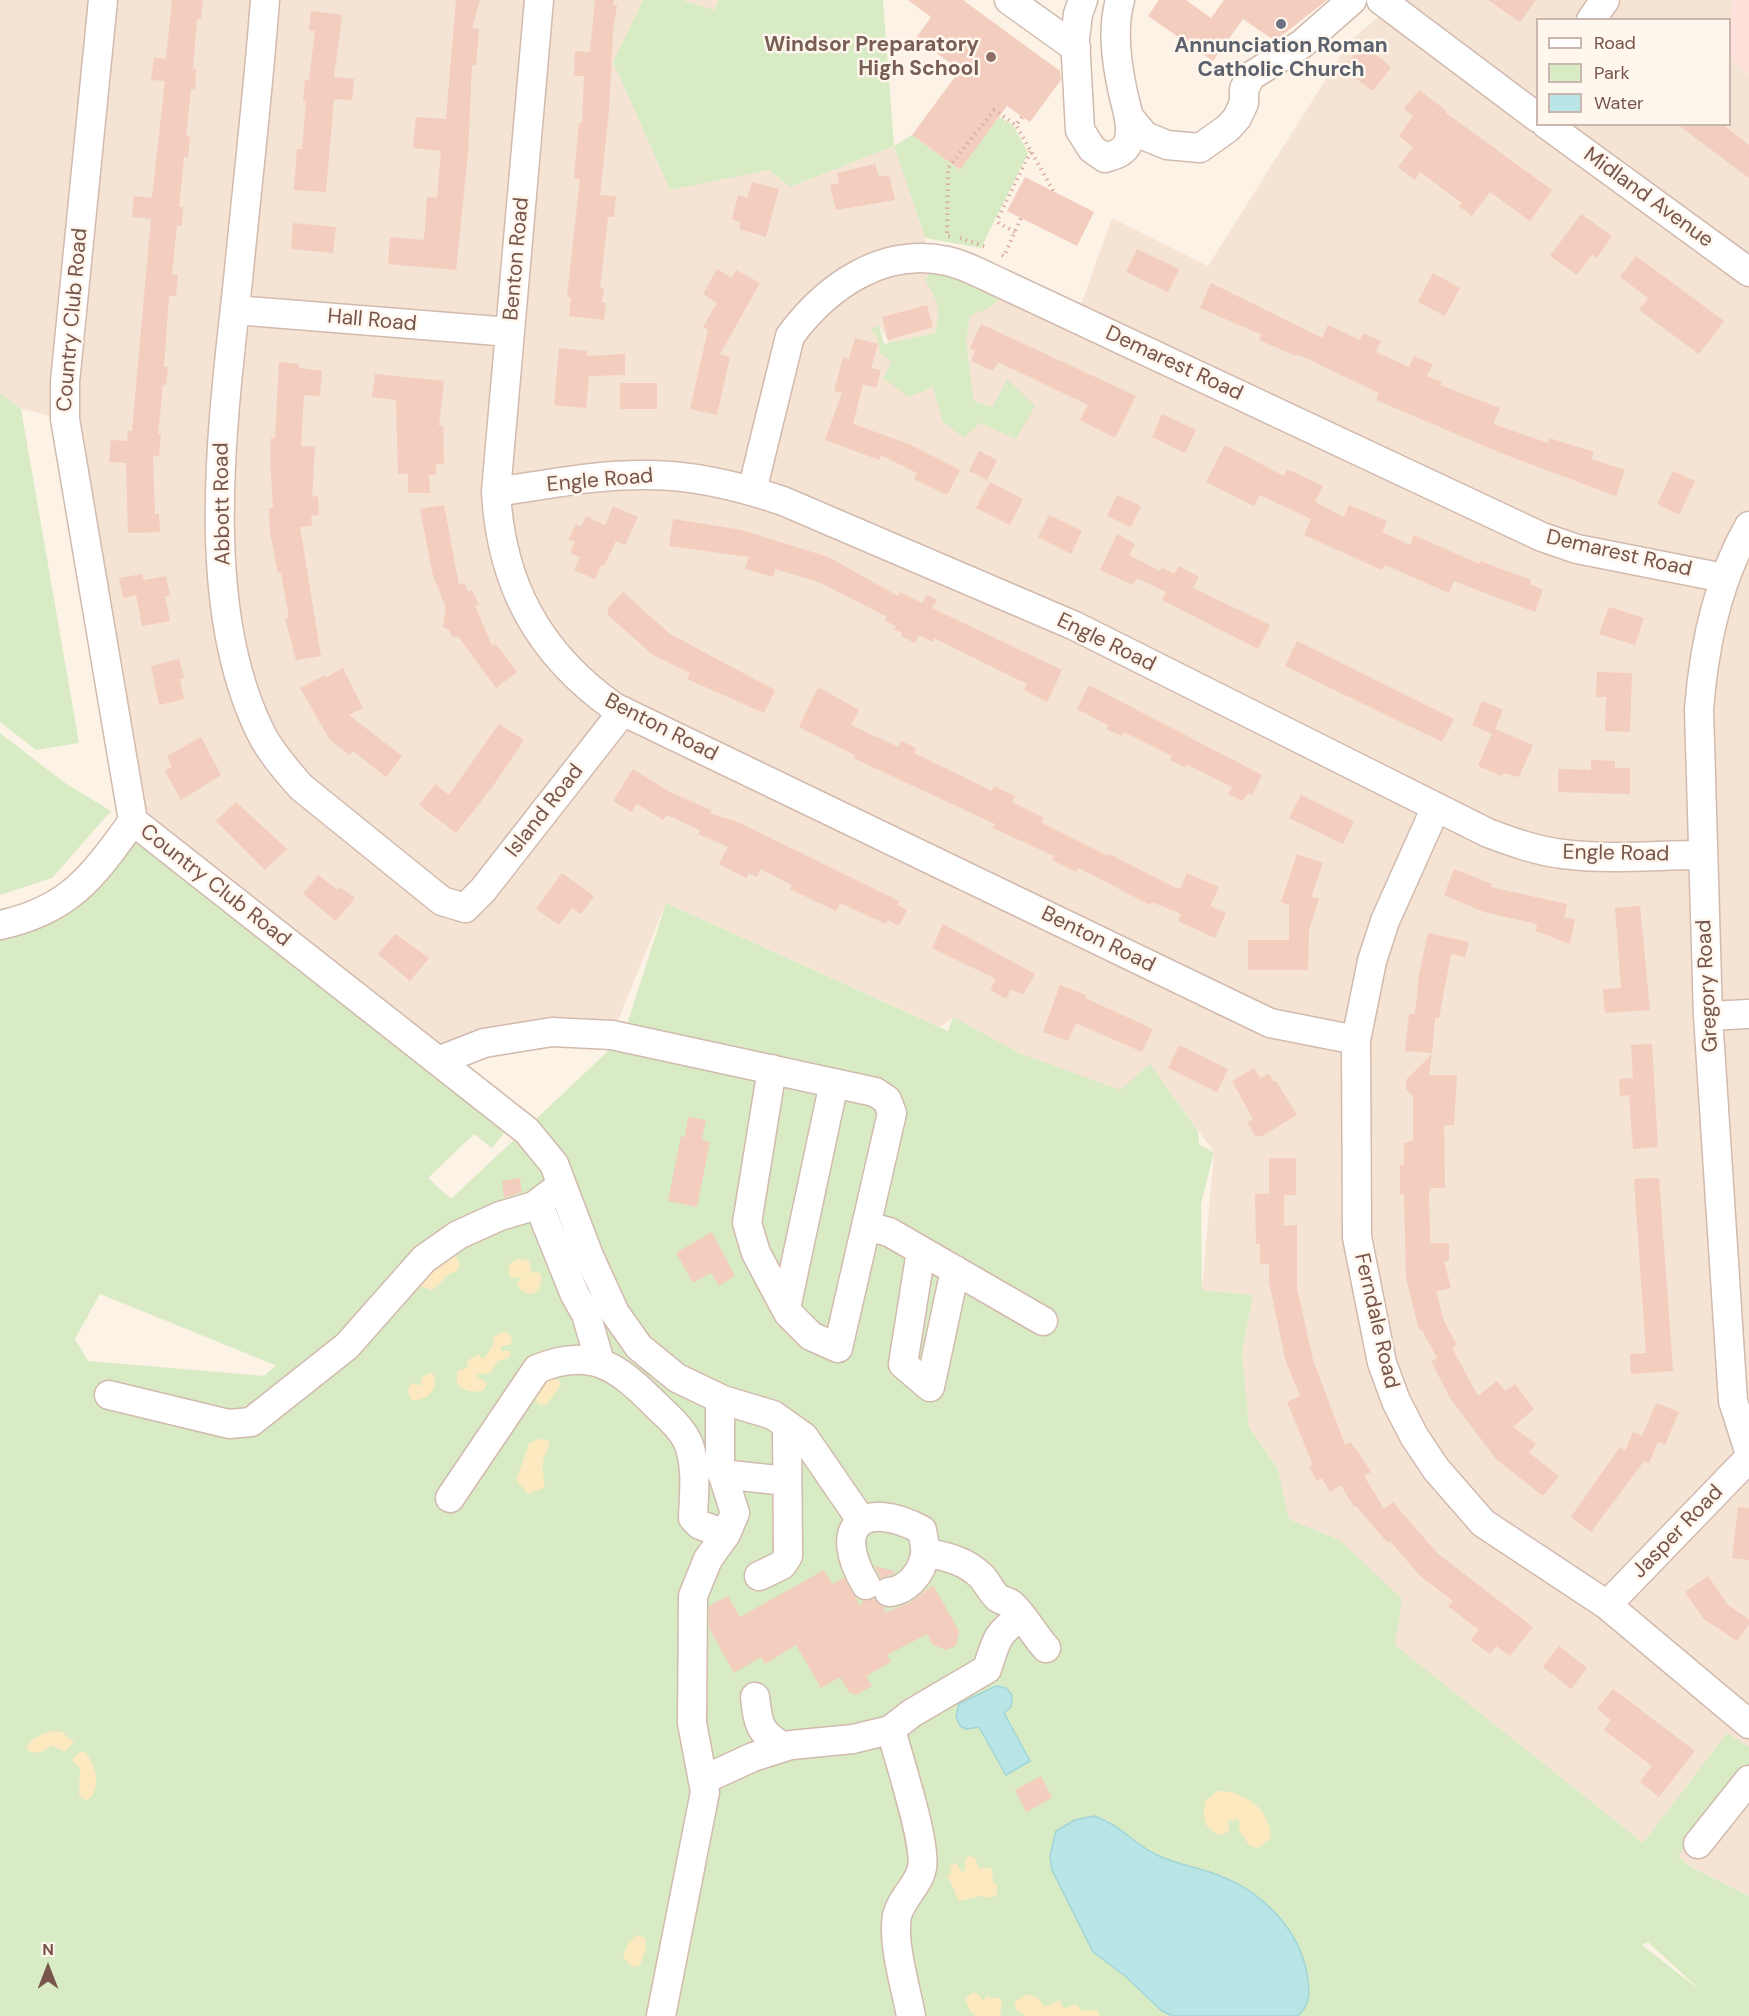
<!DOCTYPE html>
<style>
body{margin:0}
#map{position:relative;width:1749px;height:2016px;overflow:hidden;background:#fdf2e6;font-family:"DM Sans",sans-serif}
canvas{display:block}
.legend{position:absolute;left:1536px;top:18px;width:195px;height:108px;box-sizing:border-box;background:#fff6ed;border:2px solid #c9b6ac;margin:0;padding:8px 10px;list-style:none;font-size:18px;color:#77554a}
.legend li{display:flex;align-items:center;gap:12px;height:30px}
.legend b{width:30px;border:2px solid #c9b6ac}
.north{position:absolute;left:18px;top:1938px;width:60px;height:60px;-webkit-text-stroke:4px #fff6ed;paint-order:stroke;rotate:0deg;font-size:16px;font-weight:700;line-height:24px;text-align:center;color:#77554a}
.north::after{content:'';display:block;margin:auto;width:21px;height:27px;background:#77554a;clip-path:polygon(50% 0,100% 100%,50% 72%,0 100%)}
</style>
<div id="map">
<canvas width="1749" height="2016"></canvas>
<ul class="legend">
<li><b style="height:8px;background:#fff"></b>Road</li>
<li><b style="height:16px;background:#d8ebc4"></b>Park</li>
<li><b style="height:16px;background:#bae5e7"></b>Water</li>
</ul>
<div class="north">N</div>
</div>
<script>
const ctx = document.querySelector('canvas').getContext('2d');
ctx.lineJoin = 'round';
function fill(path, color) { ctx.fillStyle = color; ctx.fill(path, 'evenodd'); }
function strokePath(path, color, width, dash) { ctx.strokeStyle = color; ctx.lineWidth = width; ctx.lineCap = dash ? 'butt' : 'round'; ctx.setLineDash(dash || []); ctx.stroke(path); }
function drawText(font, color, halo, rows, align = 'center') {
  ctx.font = font + ' "DM Sans",sans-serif'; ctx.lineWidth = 5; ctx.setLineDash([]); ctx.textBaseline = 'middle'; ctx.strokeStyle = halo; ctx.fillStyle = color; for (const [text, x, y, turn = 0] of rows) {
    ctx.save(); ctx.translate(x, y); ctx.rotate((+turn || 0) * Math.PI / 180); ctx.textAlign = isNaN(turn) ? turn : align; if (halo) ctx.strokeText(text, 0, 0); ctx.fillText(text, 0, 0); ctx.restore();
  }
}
fill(new Path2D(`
 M0 0H643L613 62 670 190 769 170 790 187 894 146 934 266 925 280 937 301 940 316 935 333 889 343 879 325 872 329 878 338 933 387 942 421 993 407 974 401 966 343 970 316 987 309 999 300 1003 284 1076 318 1112 218 1208 266 1350 41 1390 7 1749 272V1747L1727 1733 1643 1843 1395 1645 1341 1541 1289 1519 1278 1469 1249 1427 1242 1353 1253 1295 1202 1290 1214 1152 1150 1065 1120 1091 1019 1053 953 1018 940 1027 666 903 612 1035 438 1061 133 821 65 419 21 409 0 393Z
 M682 0H719L714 10Z
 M1386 0H1734L1730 24V20H1538L1537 113Z
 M1730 58 1749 75V270L1553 125 1730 124Z
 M1749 1766V1896L1691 1867 1678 1856Z`), '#f5e3d4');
fill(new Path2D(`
 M1734 0H1749V75L1730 58V24Z`), '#fde1da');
fill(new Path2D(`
 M643 0H682L714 10 719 0H883L894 146 912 135 960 170 999 117 1013 125 1028 153 981 248 925 238 894 146 790 187 769 170 670 190 613 62Z
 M934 266 971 281 999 300 987 309 970 316 966 343 974 401 993 407 1007 379 1035 406 1016 439 980 423 964 438 942 421 933 387 909 397 883 378 892 362 880 353 878 338 871 329 879 325 884 344 935 333C943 309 937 301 925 280Z
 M0 393 21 409 79 743 36 750 0 722Z
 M0 733 65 783 111 811 52 878 0 895Z
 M133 821 511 1124 492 1148 474 1134 428 1178 451 1199 623 1037 666 903 948 1031 953 1017 1019 1053 1120 1090 1150 1064 1198 1131 1199 1145 1214 1152 1201 1204 1202 1290 1253 1295 1242 1353 1249 1427 1278 1469 1289 1519 1341 1541 1402 1599 1395 1645 1643 1843 1727 1733 1749 1747V1766L1678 1856 1691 1867 1749 1896V2016H0V925L27 919ZM100 1294 275 1365V1366L264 1376 88 1361 75 1339ZM1648 1942 1701 1991 1642 1945Z`), '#d8ebc4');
fill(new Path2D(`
 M456 1254 460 1267C456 1272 452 1272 447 1276 441 1281 439 1286 432 1290L419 1286V1277Z
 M523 1259 529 1261 532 1273 539 1272 542 1277 539 1290 531 1294 520 1290 517 1284 522 1277 511 1278 508 1272 509 1265 515 1260Z
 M504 1331 511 1336 512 1344 501 1347V1351H511L509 1358 498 1361 490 1373 475 1375 487 1383 484 1390C474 1393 464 1392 457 1384V1371L467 1368 468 1360 478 1355 484 1359 493 1345 494 1337Z
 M430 1373 434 1375C438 1391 427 1401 412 1400L408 1392 409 1386 413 1383 421 1386V1378Z
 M553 1379 559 1380 561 1385 546 1405 538 1404 535 1397 545 1382Z
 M538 1439 549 1440C550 1449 544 1454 543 1463 541 1471 546 1479 544 1488L528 1494 516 1480 529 1444Z
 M53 1731 62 1732 74 1742 65 1752 52 1745 40 1753 28 1751 27 1746C34 1736 41 1734 53 1731Z
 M80 1752H85C96 1765 103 1791 86 1801L79 1795 80 1768 73 1762V1758Z
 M1217 1791C1244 1791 1271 1809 1271 1838L1258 1848 1250 1846 1238 1829 1240 1823 1238 1819 1228 1821 1229 1832 1219 1835C1203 1827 1202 1818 1205 1801Z
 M969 1856 975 1858 979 1868H990L993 1872 992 1880 997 1885V1894L992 1898 981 1896 959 1901C954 1893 954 1885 947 1877L951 1873 950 1866 956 1863 962 1872 965 1871V1860Z
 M637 1935 645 1938 646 1948 640 1965 632 1967 623 1957 628 1943Z
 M972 1993 978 1994 983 2001 989 1994 990 1998H1000L1002 2005 1000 2016H974L976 2013H971L965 1999Z
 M1025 1995C1035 1995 1039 1997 1044 2007L1059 2000 1064 2009 1075 2004 1083 2011 1097 2010 1100 2016H1027L1017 2011 1014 2003Z`), '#fde9c0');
const water = new Path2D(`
 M996 1686 1006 1688 1012 1695 1011 1707 1004 1713 1030 1761 1006 1775 979 1727 966 1729 960 1726 956 1716 959 1704Z
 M1094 1816C1119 1824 1133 1843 1155 1854 1176 1865 1199 1867 1220 1876 1262 1892 1299 1929 1307 1974 1310 1989 1311 2006 1297 2016H1172L1161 2010 1124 1975 1093 1952 1052 1870 1050 1856 1056 1831 1075 1820Z`);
fill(water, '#bae5e7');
strokePath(water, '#a0d6d9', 1.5);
fill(new Path2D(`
 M172 0H203L201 19H197L193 69H196L195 90 191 89 186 136 190 137 188 158 184 157 179 207H183L182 226 177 225 172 274 178 275 176 296H169L164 367H168L166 385H163L158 434H161L159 456H153L155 514H159L160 532 128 533 126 463 109 462 111 440 127 441 128 431H132L151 219 132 217 134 196 152 198 165 81 151 80 154 58 166 59Z
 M456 0H480L472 28 479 29 476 65H472L468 153 456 270 388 264 390 237 424 240 427 197 437 198 441 151 413 148 416 117 446 119Z
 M595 0H614L613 5H617L613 30 609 110 600 195 616 196 614 217H608L600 288 604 289 602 302 606 303 604 320 569 316 571 297H567L580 179 574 178 579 123H582L584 76H574L575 51 590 52Z
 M908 0H963L1060 71 1061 80 1030 122 1007 106 960 170 912 135 960 70 916 38 931 17Z
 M1159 0H1186L1211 18 1224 0H1327L1275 41 1243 19 1213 61 1148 16Z
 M1488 0H1536L1520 22Z
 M311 11 342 15 334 77 354 79 352 100 334 99 326 192 294 190 297 149H302L306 101H303L305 80H309L315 31 309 30Z
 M1362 44 1391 67 1373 91 1343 69Z
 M1419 90 1447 111 1446 113 1552 190 1530 221 1490 192 1472 216 1459 206 1462 203 1420 172 1415 180 1398 167 1413 147 1399 136 1413 116 1404 109Z
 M1677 124H1722L1749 145V178Z
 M875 164 879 177 889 175 895 200 836 210 830 185 839 183 837 173Z
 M1025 177 1094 212 1077 246 1007 211Z
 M752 182 779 189 766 237 739 229 741 222 732 220 738 195 747 198Z
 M1581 214 1612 236 1597 258 1592 254 1577 275 1550 256Z
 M293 223 336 227 333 253 291 249Z
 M1137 249 1179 269 1168 292 1126 272Z
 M1636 256 1724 321 1699 354 1639 310 1648 298 1620 277Z
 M717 269 732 278 736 270 760 283 720 354 730 357 717 415 690 409 708 330 703 327 717 303 703 294Z
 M1433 273 1460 288 1445 316 1418 302Z
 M1211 283 1322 338 1328 325 1360 340 1363 333 1381 341 1376 352 1409 367 1414 356 1433 364 1427 376 1442 382 1440 385 1500 408 1493 424 1548 443 1549 438 1594 452 1591 459 1625 470 1616 496 1501 453 1376 400 1379 393 1297 354 1296 356 1259 340 1262 335 1200 308Z
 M927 305 933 327 888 340 882 317Z
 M981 324 1136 396 1115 438 1080 420 1088 405 998 362 993 371 971 361 975 351 970 348Z
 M855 338 878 344 871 368 881 370 876 388 863 384 853 424 909 444 960 470 947 495 914 479 917 473 881 455 879 460 825 440 842 393 834 391 843 357 849 359Z
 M559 348 587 351V356L625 354V375L589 376 586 408 554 405Z
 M279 362 299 364V368L322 371 320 396 304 395 301 446 315 447 312 497 318 496 319 515 311 516 312 526 300 527 321 656 296 660 285 618H289L281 572 278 573 270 533 269 508H273L270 456 271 438H275Z
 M375 374 444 381 439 426H443L444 464H436V474L429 475 430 493H408V474H398L396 400 372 397Z
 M620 383H657V409H620Z
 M1162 414 1196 430 1185 453 1152 437Z
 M1225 445 1284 476 1287 469 1323 486 1315 502 1344 517 1349 505 1387 521 1382 532 1410 545 1414 535 1479 564 1480 561 1531 580 1530 584 1543 590 1535 612 1454 581 1449 593 1385 565 1382 570 1304 535 1311 519 1260 495 1254 506 1206 482Z
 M979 451 997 460 987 480 969 471Z
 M1673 471 1695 481 1679 515 1657 504Z
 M990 482 1023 499 1010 525 976 508Z
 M1117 495 1141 506 1131 527 1107 516Z
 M444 505 459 585 465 583 468 592 472 590 479 605 475 606 492 646 496 644 517 672 496 688 458 636 453 638 449 630 443 627 446 607 433 576 420 509Z
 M613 506 638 517 625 545 616 541 604 566 601 565 595 579 574 570 580 557 570 553 575 542 569 539 576 524 581 527 586 516 605 525Z
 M1049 515 1082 531 1071 554 1038 537Z
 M673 519 742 530 828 557 898 596 900 592 922 603 927 595 937 600 932 608 1062 670 1047 702 1024 690 1027 684 934 638 933 642 919 635 915 643 901 636 902 633 894 629 896 626 885 621 887 617 819 582 775 569 773 577 745 569 749 557 669 546Z
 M1117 534 1135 544 1129 555 1160 571 1162 567 1174 574 1179 566 1199 577 1193 588 1270 625 1258 649 1162 600 1166 592 1137 578 1133 585 1100 570Z
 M142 574 144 580 166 576 170 596H165L170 621 142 626 136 595 123 598 119 578Z
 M623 592 670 634 775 690 764 713 687 679 690 673 653 655 608 615V608Z
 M1609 607 1644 618 1635 645 1599 634Z
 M1297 641 1454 719 1442 742 1285 666Z
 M179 659 184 678 180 679 184 699 159 705 151 666Z
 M343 668 363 708 349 715 402 756 386 777 353 751 350 755 330 740 300 688 325 675V678Z
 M1597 672 1632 673 1630 732 1605 731 1606 697H1596Z
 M1089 685 1262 775 1252 795 1248 793 1243 801 1228 794 1232 787 1186 764 1185 767 1170 760 1172 756 1124 732 1122 736 1106 729 1108 725 1077 709Z
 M818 687 859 710 851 725 898 747 901 741 916 748 914 753 992 791 994 786 1015 796 1012 802 1044 818 1042 823 1108 856 1109 854 1176 888 1180 889 1187 873 1219 887 1210 906 1226 913 1215 938 1178 921 1181 914 1152 902 1150 905 1079 868 1076 872 1052 860 1054 856 993 828 995 824 853 758 855 755 799 727Z
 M1482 701 1503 710 1495 729 1533 745 1519 777 1503 773 1501 776 1478 766 1492 734 1472 725Z
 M499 724 524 740 493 786 456 833 419 805 435 784 449 795Z
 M201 737 221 775 181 800 165 771 172 767 167 756Z
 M1591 760 1615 761V768H1630V794L1558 792V769L1591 770Z
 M633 769 670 792 711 810 710 813 740 823 899 901 897 905 907 910 899 926 888 920 886 924 840 903 836 911 790 889 792 885 760 869 757 877 749 873 746 878 719 864 728 847 698 834 700 830 667 815 663 820 637 804 631 812 613 801Z
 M1301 795 1354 821 1343 844 1289 818Z
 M236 802 287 849 265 870 216 821Z
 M1297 854 1323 863 1311 897 1319 899 1309 929 1308 970H1248V940H1289V905L1281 902Z
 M1454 869 1492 884 1490 887 1567 904 1564 918 1575 919 1570 944 1536 931 1537 924 1484 912 1444 895Z
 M562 873 594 896 581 914 572 908 559 925 536 909Z
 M318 875 338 890 340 887 355 898 336 921 303 894Z
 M1640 906 1650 1010 1605 1013 1603 989 1621 988 1615 908Z
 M943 924 1035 974 1023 995 1011 989 1006 999 990 990 996 979 932 948Z
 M1428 933 1469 942 1465 957 1451 954 1439 1018H1435L1432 1053 1405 1051 1409 1014H1415L1419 975Z
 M395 934 429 958 410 981 378 954Z
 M1060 985 1086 995 1085 998 1153 1029 1142 1052 1076 1023 1068 1041 1043 1032Z
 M1652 1044 1658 1147 1633 1149 1629 1095 1620 1096 1619 1079 1633 1078 1631 1045Z
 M1179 1045 1228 1069 1217 1092 1168 1068Z
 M1432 1054 1429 1075H1457L1454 1125H1444L1445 1188H1431L1429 1194 1430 1243H1449V1261H1444L1451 1288 1436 1291 1444 1321 1457 1345 1452 1348 1478 1396 1497 1381 1505 1391 1515 1384 1534 1409 1513 1427 1536 1444 1529 1453 1559 1476 1543 1496 1496 1459 1450 1398 1431 1361 1437 1358 1422 1330H1419L1406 1278 1404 1194H1400V1165H1404V1143L1413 1140V1096L1406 1089V1080Z
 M1254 1068 1260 1078 1269 1074 1274 1082 1276 1081 1297 1115 1262 1136H1255L1247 1122 1253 1119 1232 1081Z
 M688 1117 706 1120 702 1140 710 1142 697 1207 668 1201 681 1136 685 1137Z
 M1269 1158H1296V1195H1284V1226L1297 1225V1288L1313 1360 1345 1445 1350 1442 1358 1452 1371 1472 1364 1476 1384 1509 1393 1502 1437 1553 1533 1627 1510 1656 1496 1646 1490 1654 1471 1640 1479 1630 1448 1606 1453 1601 1420 1576 1390 1541 1388 1543 1356 1506 1354 1507 1341 1485 1330 1492 1322 1478 1317 1481 1309 1467 1313 1465 1287 1402 1300 1396 1286 1362 1269 1282V1264H1260V1244H1256L1255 1194H1269Z
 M520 1178 522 1192 504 1198 502 1181Z
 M1659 1178 1673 1371 1631 1374 1630 1354 1646 1353 1634 1179Z
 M712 1232 735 1276 719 1286 711 1273 693 1283 676 1253Z
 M1656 1403 1679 1412 1665 1445 1658 1442 1649 1463 1644 1461 1591 1532 1571 1517 1620 1447 1625 1451 1633 1432 1642 1436Z
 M1738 1507 1749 1508V1560L1732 1558Z
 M875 1566 894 1571V1574L881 1578Z
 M824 1570 832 1584 844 1578 861 1607 862 1601 875 1599 885 1608 884 1613 911 1602 933 1585 959 1631 956 1646 946 1650 933 1645 927 1634 887 1655 891 1662 866 1676 872 1686 856 1695 849 1692 840 1677 821 1688 796 1645 765 1664 761 1657 734 1673 709 1628V1606L728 1596 740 1617Z
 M1708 1576 1728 1605 1749 1619V1624L1737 1641 1704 1619 1685 1592Z
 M1559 1646 1587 1668 1571 1689 1543 1667Z
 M1613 1689 1695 1751 1659 1797 1640 1782 1652 1766 1604 1730 1611 1720 1597 1709Z
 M1041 1776 1052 1798 1026 1812 1015 1790Z`), '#f3cdbd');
const minor = new Path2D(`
 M103 0 65 382V419L133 821 527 1131 554 1164 589 1256 615 1313 639 1347 677 1378 723 1400 773 1415 804 1437 861 1520
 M265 0C258 94 247 187 238 280 223 419 196 608 263 737 273 755 287 771 301 787L442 901 465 908 483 890 623 711
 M539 0 496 492C501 584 538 653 614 707L1270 1023 1356 1040
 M1009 0 1076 48
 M1083 0 1078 14 1075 39 1080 130 1092 149 1105 158C1114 155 1124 153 1128 143 1134 126 1125 104 1122 88 1116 59 1112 28 1120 0
 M1381 0 1538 118
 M1591 20 1605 0
 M1129 117 1145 136 1167 145 1200 148 1228 128 1237 118 1244 103V89L1251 76 1302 44 1352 0
 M1546 124 1749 272
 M235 310 510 332
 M752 491 790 336C827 286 883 247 947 261 966 265 985 276 1003 284L1542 537 1577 549 1724 578
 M496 492C546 485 597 474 648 475 694 475 739 486 783 501L1075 626 1488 833C1512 842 1537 851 1563 854 1609 860 1656 855 1702 855
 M1749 526C1717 582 1704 645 1699 709L1708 1016 1733 1401 1749 1451
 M1436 807 1385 921 1372 961 1356 1040 1357 1237 1382 1363 1396 1401 1414 1436 1436 1469 1483 1523 1607 1605 1749 1724
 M0 925C70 910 93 876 133 821
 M1708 1016 1749 1014
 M438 1061 484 1043 552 1032 612 1035 875 1092 887 1100 892 1113 838 1348 811 1336 788 1313 756 1253 747 1223 772 1069
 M538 1203 575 1295 586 1314 600 1362
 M866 1226 889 1232 1043 1321
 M921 1251 903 1364 930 1387 955 1270
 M786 1308 834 1083
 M109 1395 229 1424 251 1422 347 1346 424 1259 458 1235 500 1216 534 1206 562 1185
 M722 1474 786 1481
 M450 1498 537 1369C592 1346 618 1367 657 1406 668 1417 683 1429 689 1445 697 1469 694 1492 693 1518L700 1525 726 1534
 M926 1553C946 1556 966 1561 981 1576 987 1582 991 1592 998 1598 1002 1601 1007 1601 1011 1604 1023 1614 1034 1635 1046 1648
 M759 1576 782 1565 788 1556 787 1425
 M866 1585C830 1525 864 1499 922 1530 923 1537 926 1547 925 1554 922 1573 908 1590 889 1592
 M1607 1605 1749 1458
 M755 1697C758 1724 759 1733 784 1747
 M891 1729C898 1758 927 1843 922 1868 919 1885 901 1898 897 1916 892 1944 906 1988 911 2016
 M703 1780 753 1757 791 1745 853 1739 890 1730 912 1713 987 1669C997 1639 995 1636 1021 1616
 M1698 1844 1749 1780
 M661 2016 705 1792 692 1723 693 1596 708 1559 726 1534 735 1513 720 1466V1399`);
strokePath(minor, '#d1baae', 31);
strokePath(new Path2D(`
 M1022 117 1016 125 1054 192
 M1015 232 999 223 998 218 1031 151
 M950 236H947L948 168 994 110 1016 125
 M960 238 987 247
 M1002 255 1004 256 1021 218`), '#d8b0a0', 4, [1.5, 4.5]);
strokePath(minor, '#fff', 28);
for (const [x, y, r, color] of [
 [1281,24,6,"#6b7280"],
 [991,57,6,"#8d6e63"]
]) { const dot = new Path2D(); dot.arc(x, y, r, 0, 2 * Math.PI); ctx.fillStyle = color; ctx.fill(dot); strokePath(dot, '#fff6ed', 2); }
drawText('bold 21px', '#785e54', '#fff6ed', [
 ["Windsor Preparatory",979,45],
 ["High School",979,69]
], 'right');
drawText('bold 21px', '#5b616d', '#fff6ed', [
 ["Annunciation Roman",1281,46],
 ["Catholic Church",1281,70]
]);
drawText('21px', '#77554a', '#fff6ed', [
 ["Midland Avenue",1648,198,36],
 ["Benton Road",517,259,-85],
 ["Country Club Road",73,320,-85],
 ["Hall Road",372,321,5],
 ["Demarest Road",1174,364,25],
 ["Engle Road",600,481,-5],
 ["Abbott Road",223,504,-91],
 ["Demarest Road",1619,554,13],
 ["Engle Road",1106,643,26],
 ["Benton Road",661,728,27],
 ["Island Road",545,811,-52],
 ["Engle Road",1616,854,1],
 ["Country Club Road",215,886,38],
 ["Benton Road",1098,940,26],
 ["Gregory Road",1708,986,-93],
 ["Ferndale Road",1376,1321,77],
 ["Jasper Road",1678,1532,-46]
]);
</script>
